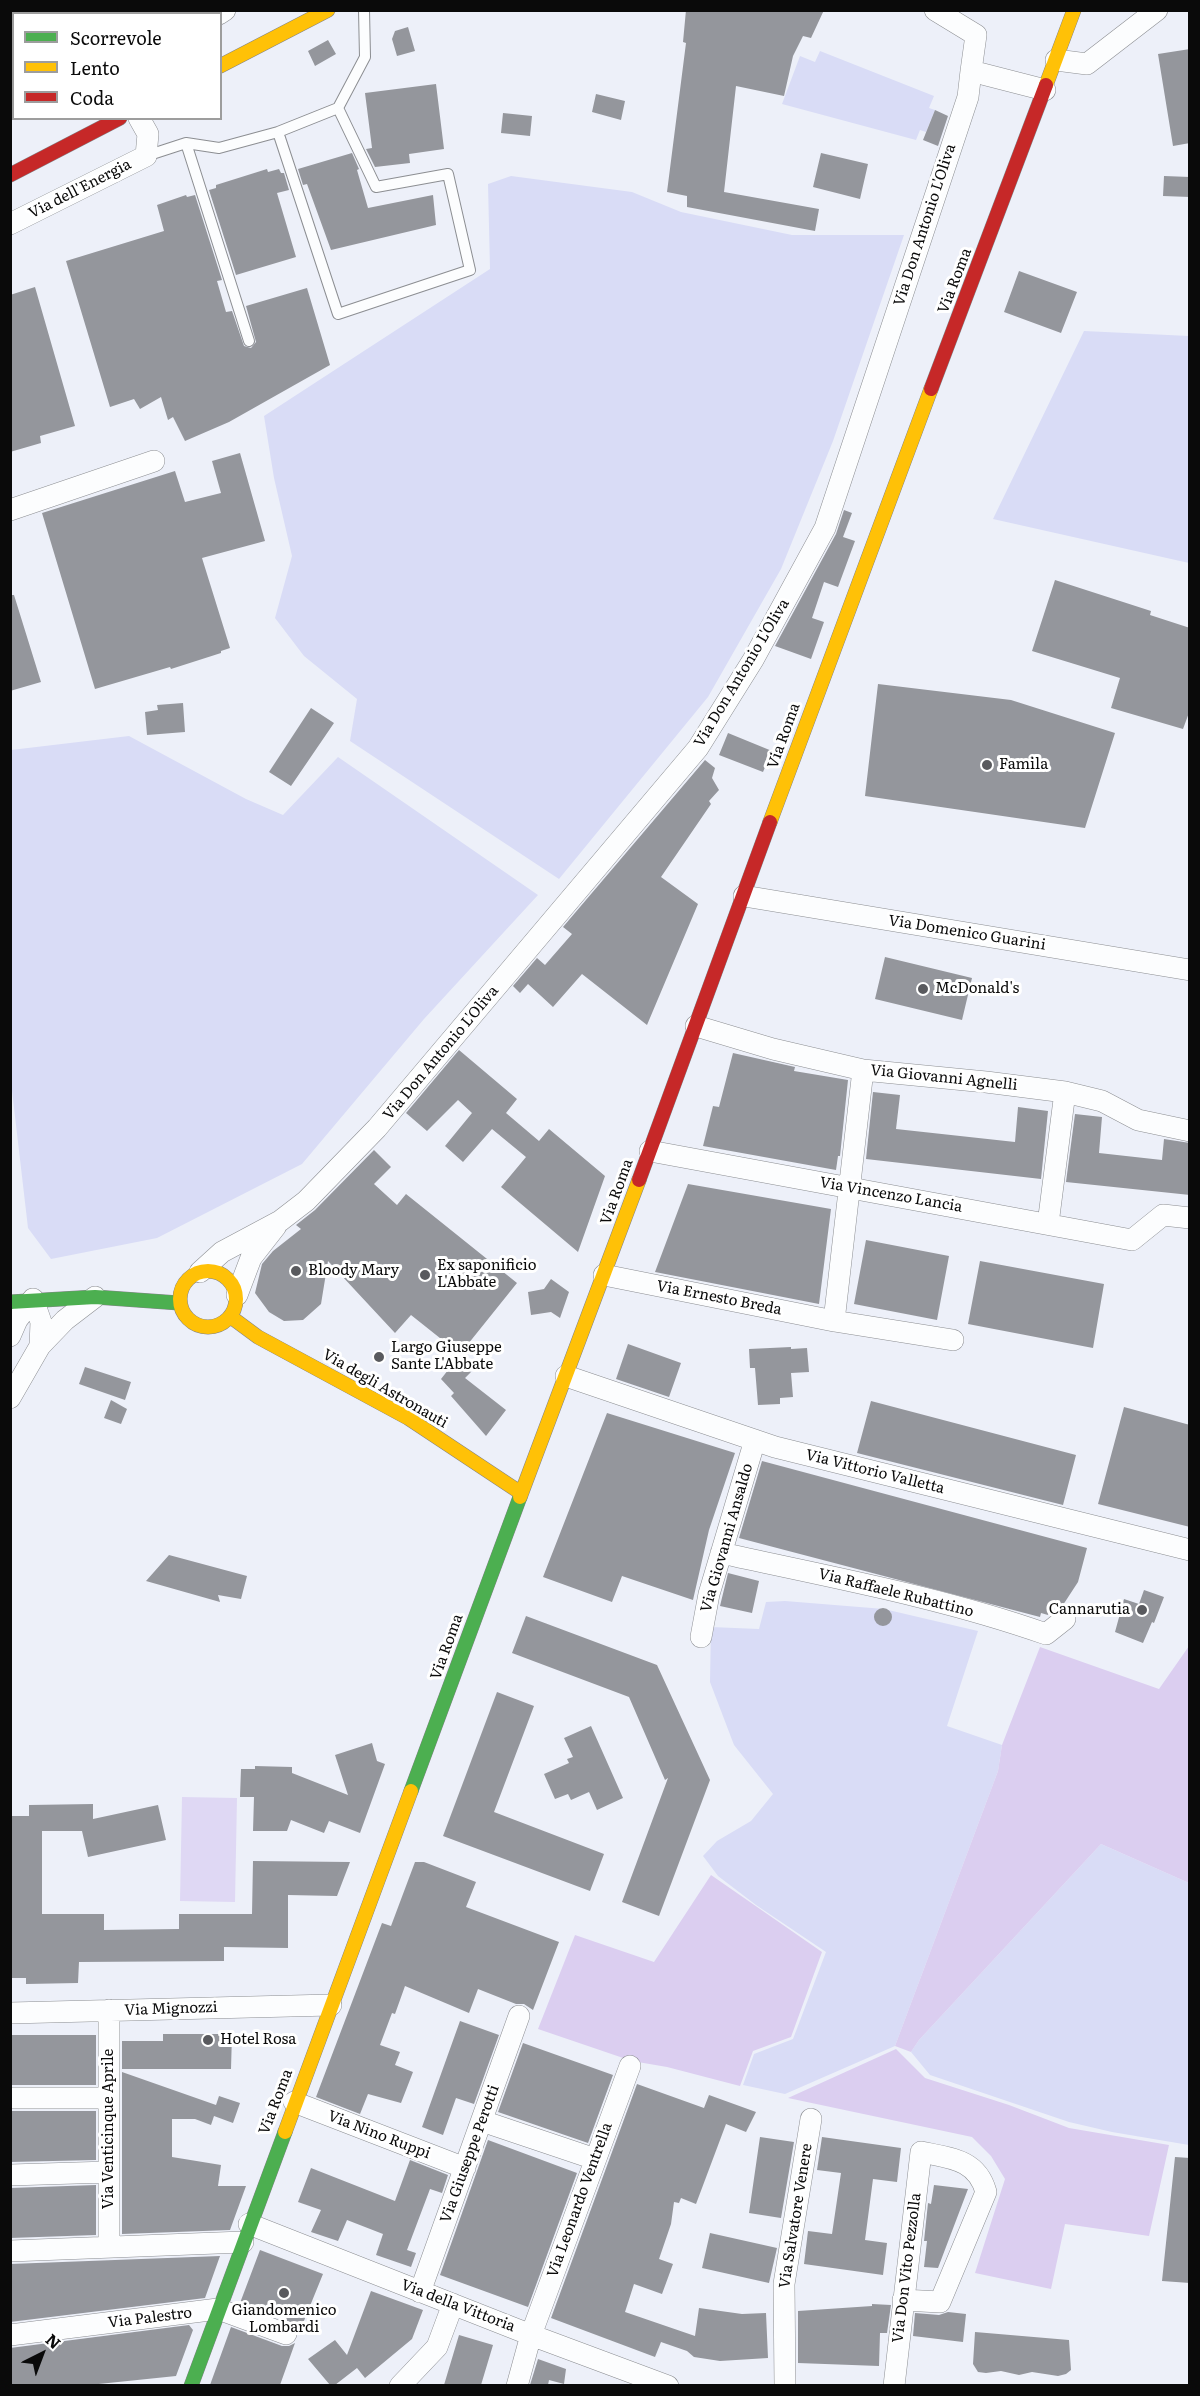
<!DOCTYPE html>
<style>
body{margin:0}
#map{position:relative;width:1200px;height:2396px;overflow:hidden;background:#edf0f9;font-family:Literata,serif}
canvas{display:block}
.frame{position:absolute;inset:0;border:12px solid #0a0a0a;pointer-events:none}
.legend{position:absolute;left:12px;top:12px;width:210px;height:108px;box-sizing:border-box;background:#fff;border:2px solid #9d9d9d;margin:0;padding:8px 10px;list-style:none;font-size:18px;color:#0a0a0a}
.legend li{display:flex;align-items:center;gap:12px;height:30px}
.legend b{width:30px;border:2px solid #9d9d9d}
.north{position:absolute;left:12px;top:2324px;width:60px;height:60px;-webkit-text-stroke:4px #fff;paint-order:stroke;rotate:42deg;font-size:16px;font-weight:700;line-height:24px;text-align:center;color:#0a0a0a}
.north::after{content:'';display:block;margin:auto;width:21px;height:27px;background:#0a0a0a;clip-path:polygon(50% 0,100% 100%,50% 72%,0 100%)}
</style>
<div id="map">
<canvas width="1200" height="2396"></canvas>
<div class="frame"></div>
<ul class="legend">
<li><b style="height:8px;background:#4caf50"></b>Scorrevole</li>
<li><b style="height:8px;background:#ffc107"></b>Lento</li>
<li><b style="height:8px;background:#c62828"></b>Coda</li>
</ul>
<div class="north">N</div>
</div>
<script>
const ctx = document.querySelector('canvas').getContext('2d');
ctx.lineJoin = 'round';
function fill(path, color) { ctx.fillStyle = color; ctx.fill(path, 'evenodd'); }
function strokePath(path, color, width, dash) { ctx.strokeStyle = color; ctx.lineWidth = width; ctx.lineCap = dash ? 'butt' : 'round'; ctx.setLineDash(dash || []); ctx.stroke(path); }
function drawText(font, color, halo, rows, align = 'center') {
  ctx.font = font + ' Literata,serif'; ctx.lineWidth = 6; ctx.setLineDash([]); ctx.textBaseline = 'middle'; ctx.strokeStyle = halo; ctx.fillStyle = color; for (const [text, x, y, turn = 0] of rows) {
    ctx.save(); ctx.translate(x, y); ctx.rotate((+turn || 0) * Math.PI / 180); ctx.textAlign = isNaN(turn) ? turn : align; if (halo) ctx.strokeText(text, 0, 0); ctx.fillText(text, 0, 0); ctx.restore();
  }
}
fill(new Path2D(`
 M820 51 934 96 929 108 935 110 926 132 920 130 916 140 782 104 800 56 815 62Z
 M511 176 632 192 681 212 792 235H904L833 441 781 569 708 697 559 879 350 741 357 699 304 656 275 618 292 556 274 478 264 416 490 269 488 184Z
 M1084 331 1189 336V563L993 519Z
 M129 736 246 799 283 815 338 757 538 895 424 1019 302 1164 157 1238 51 1259 28 1228 11 1082V750Z
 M785 1601 884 1609 978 1631 947 1726 1002 1745 998 1771 895 2046 785 2094 743 2085 754 2054 793 2039 826 1952 756 1905 718 1876 703 1856 717 1841 751 1821 773 1794 734 1745 710 1682 711 1627 759 1629 766 1602Z
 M1101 1844 1189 1883V2145L1112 2132 1069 2122 930 2075 911 2052 919 2040Z`), '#d9dcf6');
fill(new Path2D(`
 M1189 1646V1883L1101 1844 919 2040 911 2052 895 2046 998 1771 1002 1745 1040 1647 1159 1689Z
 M711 1875 822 1952 791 2037 753 2051 740 2086 667 2067 632 2061 538 2029 575 1935 654 1962Z
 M896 2049 925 2078 1009 2105 1069 2128 1169 2145 1149 2236 1065 2224 1051 2289 975 2273 1005 2179 991 2156 972 2137 788 2098Z`), '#dbcef0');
fill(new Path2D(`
 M182 1797 237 1798 235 1902 180 1901Z`), '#dfd8f4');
fill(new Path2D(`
 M686 10H824L811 38 803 36 793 56 784 96 736 86 724 192 819 209 815 231 687 207V196L667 192 686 43 683 42Z
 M408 27 415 51 397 56 392 39 395 31Z
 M328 40 336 54 315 66 308 51Z
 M1190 49V143L1173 146 1158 54Z
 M436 84 444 149 409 154 410 163 375 167 366 149 372 148 365 93Z
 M596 94 625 101 621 120 592 112Z
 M935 110 948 116 938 146 923 140Z
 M503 113 532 116 530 136 501 133Z
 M352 153 359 169 357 170 368 208 433 195 436 225 331 250 307 184 303 185 298 169Z
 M821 153 868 164 860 199 813 187Z
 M267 169 268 172 279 169 281 173H284L289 190 277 193 296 257 236 275 209 190 216 188V185Z
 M1164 176 1190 177V197L1163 196Z
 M186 195 187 197 195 195 222 280 217 281 226 312 232 311 244 346 251 348 256 342 246 306 307 288 330 365 229 422 185 441 173 417 168 420 161 397 140 409 134 399 110 407 66 261 164 231 157 205Z
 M1019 271 1077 292 1061 333 1004 312Z
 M35 287 75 426 40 436 41 443 10 452V295Z
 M240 453 265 541 202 558 230 648 221 651V653L171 669 170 667 95 689 42 513 175 471 185 502 221 493 212 461Z
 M844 510 852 513 843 537 855 541 838 587 824 582 812 618 824 622 811 659 775 646 836 534Z
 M1055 580 1151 611 1150 615 1190 628V710L1183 729 1111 708 1120 678 1032 651Z
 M10 595H14L41 682 10 691Z
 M878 684 1011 700 1115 733 1085 828 865 796Z
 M183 703 185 732 147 735 145 712 158 710 157 705Z
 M311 708 334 723 291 786 269 772Z
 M728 733 772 751 763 772 719 755Z
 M705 760 715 768 712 778 719 790 709 801 711 804 661 877 698 904 647 1025 582 974 553 1007 528 984 520 993 513 986 537 958 545 965 572 934 563 927Z
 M885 957 972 978 962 1020 875 999Z
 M459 1050 517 1099 506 1113 539 1141 549 1129 605 1176 578 1252 501 1187 526 1157 492 1129 463 1162 445 1146 472 1113 458 1100 427 1131 406 1113Z
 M733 1053 795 1067 794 1071 848 1080 840 1156H838L836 1170 703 1146 713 1106 719 1107Z
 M873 1092 900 1095 896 1129 1015 1142 1018 1107 1048 1111 1041 1179 866 1159Z
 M1075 1114 1102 1117 1099 1153 1162 1160 1164 1139 1190 1143V1195L1066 1182Z
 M374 1150 391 1167 374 1184 397 1205 406 1194 517 1283 460 1354 411 1315 395 1333 328 1261 321 1304 303 1320 284 1321 269 1312 255 1293 262 1264 273 1251 301 1229 296 1225 315 1210Z
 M688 1184 831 1209 819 1304 655 1272Z
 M866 1240 949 1256 937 1320 854 1304Z
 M980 1261 1104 1284 1093 1348 968 1324Z
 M551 1279 569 1292 560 1318 551 1312 531 1315 528 1292 544 1289Z
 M628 1344 681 1363 669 1397 616 1379Z
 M791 1347V1349L807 1348 809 1372 791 1373 793 1397 780 1398V1404L758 1405 755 1368H750L749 1349Z
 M456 1360 471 1372 465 1378 506 1410 486 1436 451 1396 454 1393 441 1379Z
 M85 1367 131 1382 125 1400 79 1384Z
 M111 1400 127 1409 121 1424 104 1418Z
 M871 1401 1076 1455 1063 1505 857 1453Z
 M1124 1407 1190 1425V1527L1098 1504Z
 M607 1413 735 1453 709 1530 693 1600 622 1576 612 1602 543 1577Z
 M762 1461 1087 1548 1078 1582 1063 1605 1052 1602 1048 1615 1041 1613 1040 1617 739 1538Z
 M169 1555 247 1576 241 1599 218 1595 220 1602 146 1581Z
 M728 1573 759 1581 752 1613 720 1606Z
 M1144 1590 1164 1597 1154 1623 1152 1622 1143 1643 1115 1632 1124 1599 1139 1604Z
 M874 1617a9 9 0 1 1 18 0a9 9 0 1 1-18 0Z
 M526 1616 657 1665 710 1780 659 1916 622 1902 668 1778 665 1780 629 1697 512 1653Z
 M497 1692 534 1706 494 1812 604 1854 590 1891 443 1836Z
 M591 1726 623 1798 597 1810 589 1792 571 1800 568 1794 555 1799 544 1774 569 1763 567 1759 573 1757 564 1738Z
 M372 1743 377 1761 385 1764 360 1833 329 1821 324 1833 291 1820 287 1831H253L254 1797H240L241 1769H255V1766L292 1767V1773L348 1795 335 1755Z
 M93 1804V1819L158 1805 166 1840 88 1857 82 1831H42V1914H104V1930L179 1929V1914H252L253 1861 350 1862 337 1896 288 1895V1948L224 1947V1961L79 1962 78 1983 26 1984V1978H10V1816H29V1805Z
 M415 1862H424L476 1882 466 1907 559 1942 533 2010 524 2004H516L478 1989 469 2013 405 1986 395 2014 392 2013 380 2045 400 2052 395 2065 413 2072 401 2103 368 2094 360 2114 316 2097 382 1923 391 1926Z
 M460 2021 499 2035 474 2104 456 2098 443 2135 422 2127Z
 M163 2034H232L231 2069H122V2041H163Z
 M10 2035H96V2085H10Z
 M523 2043 613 2075 588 2143 498 2112Z
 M122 2072 216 2105 219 2096 240 2103 233 2123 214 2116 211 2125 195 2119H172V2157L221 2165 218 2186H246L230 2230 122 2234Z
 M637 2084 704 2108 709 2095 756 2112 746 2132 726 2124 696 2204 681 2198 679 2203 674 2202 671 2224 659 2259 673 2264 662 2294 634 2284 625 2312 695 2336 699 2308 742 2314 766 2313 768 2358 720 2361 694 2357 687 2351 661 2342 655 2357 551 2318Z
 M10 2111H96V2160L10 2162Z
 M760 2137 794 2142 781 2218 749 2213Z
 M822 2137 901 2148 897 2182 873 2179 865 2240 887 2243 883 2275 804 2264 808 2231 832 2234 841 2173 817 2170Z
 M488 2140 577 2173 528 2307 440 2275Z
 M1175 2157 1190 2158V2283L1162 2281Z
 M410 2160 448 2175 442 2193 430 2189 407 2250 416 2253 411 2267 376 2255 383 2234 347 2220 338 2241 311 2232 321 2210 298 2202 311 2168 395 2201Z
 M96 2185V2235L10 2238V2188Z
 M934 2185 968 2189 938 2268 924 2267 927 2241H924L928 2203 931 2204Z
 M710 2233 777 2248 769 2283 702 2268Z
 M260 2250 323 2274 299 2333 296 2326 290 2322 240 2303Z
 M220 2256 205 2298 10 2322V2264Z
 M371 2291 423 2310 412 2339 365 2378 357 2368 335 2385H330L308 2359 335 2340 347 2355Z
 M872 2304 891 2305 887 2333H880L879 2366 798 2363V2311L872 2306Z
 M948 2312 966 2314 963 2342 913 2336 915 2313 939 2315Z
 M189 2325 193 2330 176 2376 89 2385H10V2348Z
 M231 2327 282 2346H289L295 2343 280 2385H210Z
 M975 2332 1069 2340 1071 2370 1066 2374 1058 2376 1032 2372 1019 2375 1001 2371 986 2373 978 2372 973 2364Z
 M459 2335 493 2345 481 2385H444Z
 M538 2359 566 2369 564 2384 549 2380 548 2385H530Z`), '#94969c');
const lane = new Path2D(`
 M278 132 338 314 470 270 448 174 376 187 338 108
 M186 143 249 341
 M146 156 186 143 219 148 278 132 338 108 365 57 364 10`);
const street = new Path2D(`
 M935 10 976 35 971 71 1045 90
 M219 14 225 10
 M1056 60 1087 64 1157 10
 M10 224 146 156 148 134 139 118
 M10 510 154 461
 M744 896 1190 970
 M696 1026 773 1049 863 1070 986 1082 1065 1092 1102 1101 1138 1120 1190 1131
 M650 1151 1132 1240 1163 1215 1190 1218
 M1048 1224 1065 1092
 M200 1272 222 1252 280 1221 306 1201 377 1128 698 748 753 660 825 528 968 97 971 71
 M604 1275 834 1321 953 1340
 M237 1295 251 1258 276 1226
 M33 1299 41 1322 40 1346
 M834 1321 863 1070
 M10 1336 17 1320 33 1299
 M566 1376 775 1447 1190 1550
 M10 1398 40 1346 65 1320 95 1297
 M721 1553C830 1577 941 1597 1046 1634L1065 1619
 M701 1637 709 1594 755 1440
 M109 2010V2247
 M10 2013 331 2005
 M10 2098H109
 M294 2102 465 2168
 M482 2121 595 2159
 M10 2175 109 2172
 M249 2224 531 2335 668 2386
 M10 2251 243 2242
 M420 2292 519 2016
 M10 2335 218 2309 286 2334
 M400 2386 437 2347 453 2304
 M517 2386 531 2335 630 2066
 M785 2386 784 2284 811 2119
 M894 2386 921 2152C950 2158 977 2159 986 2192L940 2302 903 2300`);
const fast = new Path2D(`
 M10 1302 95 1297 179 1303
 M411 1791 520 1497
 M191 2386 285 2132`);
const slow = new Path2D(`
 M220 66 328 10
 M1046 85 1074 10
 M770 822 931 389
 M180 1299a28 28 0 1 1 56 0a28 28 0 1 1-56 0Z
 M231 1317 258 1337 408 1418 521 1493
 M520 1497 639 1180
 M285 2132 411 1791`);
const jam = new Path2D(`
 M10 175 120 118
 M931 389 1046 85
 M639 1180 770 822`);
strokePath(lane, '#8c8e92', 12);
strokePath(street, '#8c8e92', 22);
strokePath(fast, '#838488', 15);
strokePath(slow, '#838488', 15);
strokePath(jam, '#838488', 15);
strokePath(lane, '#fcfdfe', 10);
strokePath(street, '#fcfdfe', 21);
strokePath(fast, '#4caf50', 14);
strokePath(slow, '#ffc107', 14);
strokePath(jam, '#c62828', 14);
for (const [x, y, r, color] of [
 [987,765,6,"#595a5e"],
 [923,989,6,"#595a5e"],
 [296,1271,6,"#595a5e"],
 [425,1275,6,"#595a5e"],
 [379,1357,6,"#595a5e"],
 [1142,1610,6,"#595a5e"],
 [208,2040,6,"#595a5e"],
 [284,2293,6,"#595a5e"]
]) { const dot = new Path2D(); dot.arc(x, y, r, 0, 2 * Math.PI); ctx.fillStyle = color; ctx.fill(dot); strokePath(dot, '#fff', 2); }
drawText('15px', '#0a0a0a', '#fff', [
 ["Via dell'Energia",80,189,-27],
 ["Via Don Antonio L'Oliva",925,225,-72],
 ["Via Roma",955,281,-69],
 ["Via Don Antonio L'Oliva",742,673,-59],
 ["Via Roma",784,736,-70],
 ["Via Domenico Guarini",967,933,9],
 ["Via Don Antonio L'Oliva",441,1053,-50],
 ["Via Giovanni Agnelli",944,1078,6],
 ["Via Roma",617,1192,-70],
 ["Via Vincenzo Lancia",891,1195,10],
 ["Via Ernesto Breda",719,1298,11],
 ["Via degli Astronauti",385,1389,30],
 ["Via Vittorio Valletta",875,1472,14],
 ["Via Giovanni Ansaldo",727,1538,-74],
 ["Via Raffaele Rubattino",896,1593,14],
 ["Via Roma",447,1647,-70],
 ["Via Mignozzi",171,2009,-2],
 ["Via Roma",276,2102,-69],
 ["Via Venticinque Aprile",109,2129,-90],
 ["Via Nino Ruppi",379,2135,21],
 ["Via Giuseppe Perotti",470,2154,-70],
 ["Via Leonardo Ventrella",580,2200,-70],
 ["Via Salvatore Venere",796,2216,-81],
 ["Via Don Vito Pezzolla",907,2268,-83],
 ["Via della Vittoria",458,2306,21],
 ["Via Palestro",150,2318,-7]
]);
drawText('15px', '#0a0a0a', '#fff', [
 ["Famila",999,765],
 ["McDonald's",935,989],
 ["Ex saponificio",437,1266],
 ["L'Abbate",437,1283],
 ["Bloody Mary",308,1271],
 ["Largo Giuseppe",391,1348],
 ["Sante L'Abbate",391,1365],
 ["Cannarutia",1130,1610,"right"],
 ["Hotel Rosa",220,2040],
 ["Giandomenico",284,2311,"center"],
 ["Lombardi",284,2328,"center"]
], 'left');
</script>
